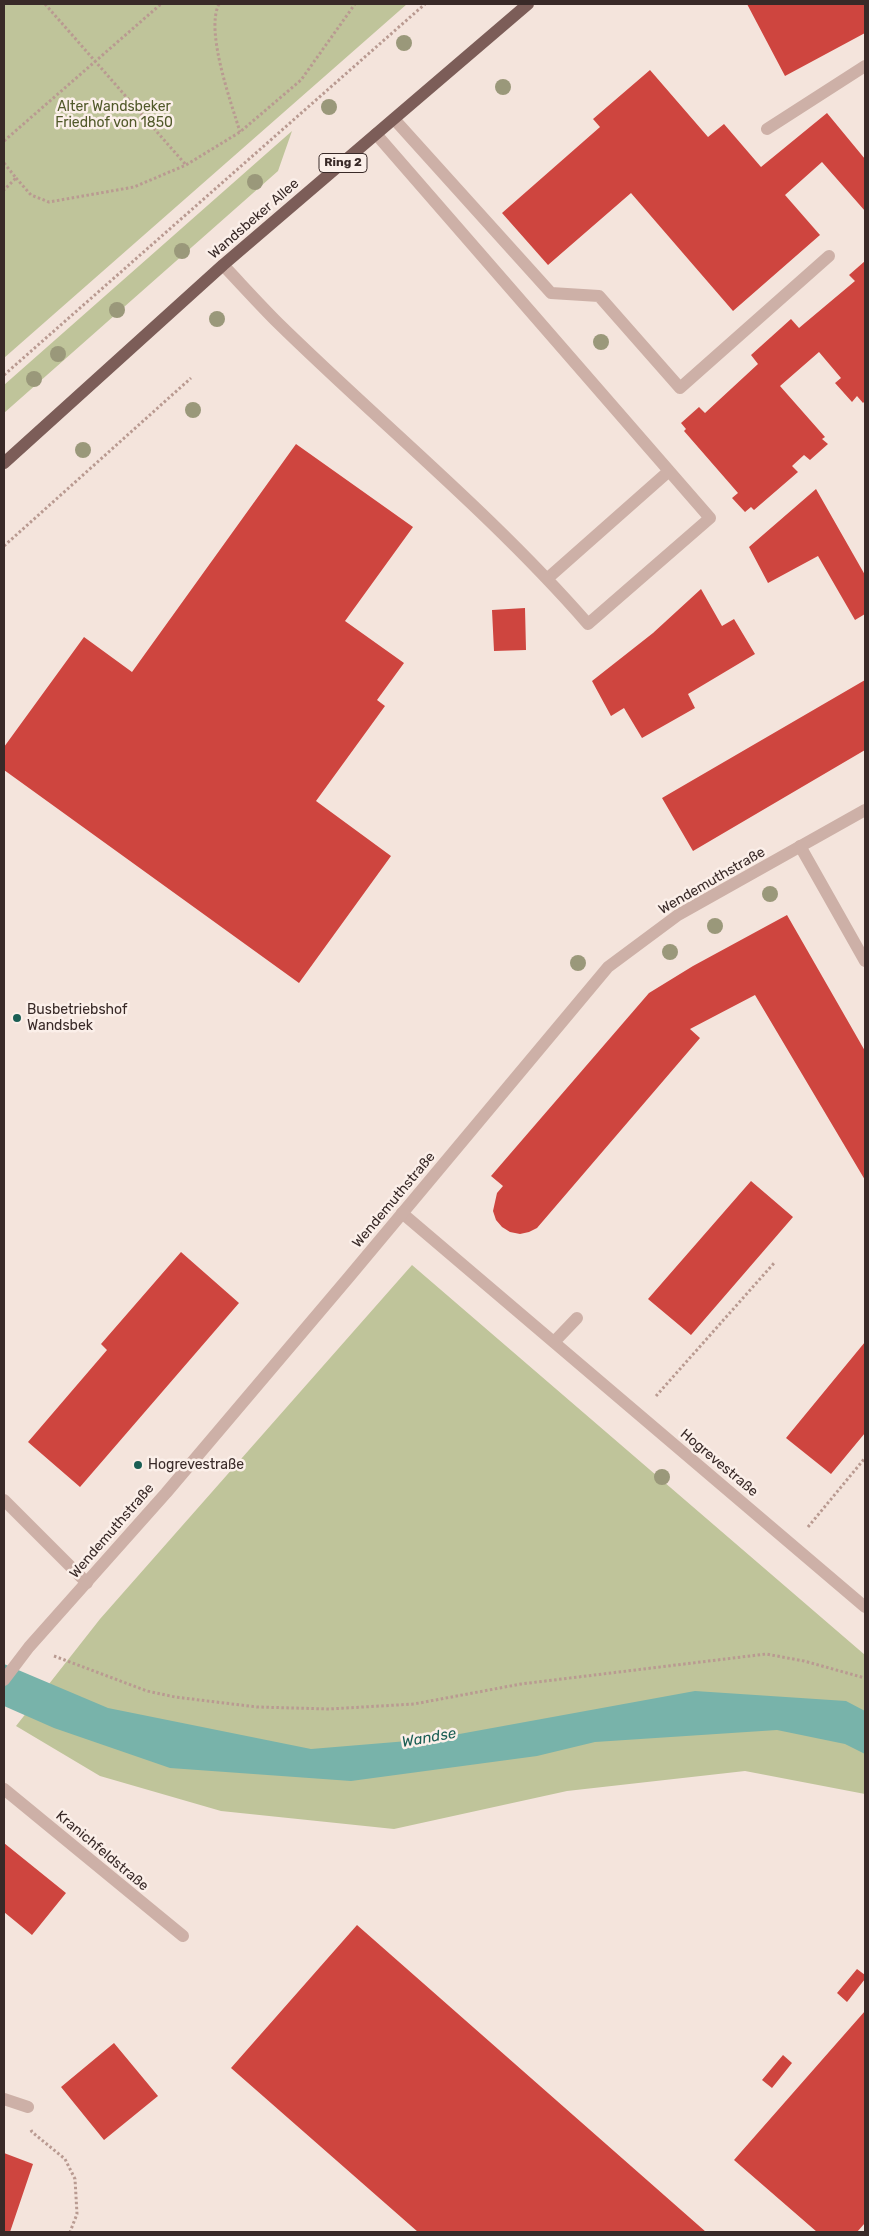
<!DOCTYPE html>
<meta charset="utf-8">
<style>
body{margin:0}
#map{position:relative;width:869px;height:2236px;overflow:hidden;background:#f4e4dc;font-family:Rubik,sans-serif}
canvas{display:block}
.frame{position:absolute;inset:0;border:5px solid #392a28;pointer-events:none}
</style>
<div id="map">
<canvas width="869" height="2236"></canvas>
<div class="frame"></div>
</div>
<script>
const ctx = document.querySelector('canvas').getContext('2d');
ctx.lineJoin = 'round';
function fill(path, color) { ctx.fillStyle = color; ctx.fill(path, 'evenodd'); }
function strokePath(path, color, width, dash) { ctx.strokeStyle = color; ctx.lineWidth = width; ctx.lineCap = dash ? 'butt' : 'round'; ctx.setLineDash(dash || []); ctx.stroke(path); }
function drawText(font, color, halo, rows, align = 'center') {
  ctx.font = font + ' Rubik,sans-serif'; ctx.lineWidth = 5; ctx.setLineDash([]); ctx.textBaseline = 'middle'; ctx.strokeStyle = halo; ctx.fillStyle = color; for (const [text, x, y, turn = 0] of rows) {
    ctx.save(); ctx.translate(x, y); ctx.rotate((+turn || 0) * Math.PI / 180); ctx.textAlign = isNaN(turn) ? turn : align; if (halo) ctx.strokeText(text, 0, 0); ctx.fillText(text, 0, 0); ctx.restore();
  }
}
fill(new Path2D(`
 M4 4H407L4 358Z
 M292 131 278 171 4 413V385Z
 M412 1265 865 1655V1794L745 1771 567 1791 394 1829 221 1811 100 1776 16 1726 100 1619Z`), '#bfc49a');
fill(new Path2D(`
 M4 1664 108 1708 311 1749 432 1739 695 1691 846 1701 865 1711V1754L845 1744 777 1730 595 1742 537 1756 351 1781 170 1768 54 1728 4 1706Z`), '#78b3aa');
fill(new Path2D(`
 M747 4H865V33L785 76Z
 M650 70 708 137 724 124 761 167 827 113 865 159V211L822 162 785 195 820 235 733 311 631 193 548 265 502 213 600 127 593 119Z
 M865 261V401L863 403 857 396 852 402 835 383 841 378 819 352 780 386 825 437 822 439 828 444 810 460 804 455 792 466 798 472 754 510 751 507 745 512 732 498 738 493 684 431 686 429 681 423 699 407 705 413 758 364 751 355 791 319 799 328 855 281 849 275Z
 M296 444 413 527 345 621 404 663 377 700 385 706 316 801 391 856 299 983 4 770V747L84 637 132 672Z
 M816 489 865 575V614L855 620 818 556 768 583 749 547Z
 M701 589 722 626 734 619 755 654 688 694 695 708 642 738 624 708 611 716 592 681 653 633Z
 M525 608 526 650 494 651 492 610Z
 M865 680V750L693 851 662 798Z
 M787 915 865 1051V1180L755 995 690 1029 700 1038 537 1228 529 1232 520 1234 510 1232 502 1227 496 1220 493 1211 497 1193 503 1186 491 1176 649 993 693 966Z
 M751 1181 793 1217 691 1335 648 1299Z
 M181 1252 239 1303 80 1487 28 1442 107 1350 101 1344Z
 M865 1342V1433L831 1474 786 1438Z
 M4 1843 66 1893 32 1935 4 1912Z
 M357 1925 706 2232H418L231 2068Z
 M857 1969 865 1975V1979L847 2002 837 1993Z
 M865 2011V2223L857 2232H817L734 2160Z
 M114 2043 158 2096 104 2140 61 2087Z
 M783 2055 792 2063 772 2088 762 2080Z
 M4 2153 33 2164 10 2232H4Z`), '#ce453f');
strokePath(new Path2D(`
 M45 4 186 165
 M219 4C205 31 231 102 240 132
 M4 141 161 4
 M4 163 16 178 4 190
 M16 178 31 195 49 202 134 187 186 165 240 132 301 80 355 4
 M4 375 425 4
 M4 546 191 378
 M656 1396 775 1262
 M808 1527 865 1458
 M54 1656 147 1691 175 1697 257 1707 329 1709 414 1704 521 1684 766 1654 804 1661 865 1678
 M31 2130 32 2132 65 2159 75 2179 77 2214 70 2232`), '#b99a91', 3, [2.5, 2.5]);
strokePath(new Path2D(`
 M394 119 551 293 599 296 680 388 829 256
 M767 129 865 66
 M223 265C241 284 259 304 278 323 381 424 493 515 588 624L710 518 376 134
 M548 578 669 471
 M4 1500 87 1583
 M4 1789 183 1936
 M4 2099 28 2107`), '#cdb0a7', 12);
strokePath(new Path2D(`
 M800 846 865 961
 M402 1213 865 1607
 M554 1342 577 1318`), '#cdb0a7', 12);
strokePath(new Path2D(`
 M4 1680 29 1647 166 1493 349 1277 608 967 678 915 865 810`), '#cdb0a7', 12);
strokePath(new Path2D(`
 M4 463 223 265 528 4`), '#7c5d58', 12);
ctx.fillStyle = '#9a987a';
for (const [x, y] of [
 [404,43],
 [503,87],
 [329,107],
 [255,182],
 [182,251],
 [117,310],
 [217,319],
 [601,342],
 [58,354],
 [34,379],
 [193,410],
 [83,450],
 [770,894],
 [715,926],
 [670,952],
 [578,963],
 [662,1477]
]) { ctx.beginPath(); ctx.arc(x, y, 8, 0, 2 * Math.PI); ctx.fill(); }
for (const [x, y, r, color] of [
 [17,1018,5,"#1a5e54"],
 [138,1465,5,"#1a5e54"]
]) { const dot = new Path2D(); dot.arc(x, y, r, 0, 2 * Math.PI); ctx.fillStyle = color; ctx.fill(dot); strokePath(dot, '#fbefe9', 2); }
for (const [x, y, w] of [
 [343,163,48]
]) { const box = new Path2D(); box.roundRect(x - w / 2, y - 9.5, w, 19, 4); ctx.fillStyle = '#fbefe9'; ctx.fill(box); strokePath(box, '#392a28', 1); }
drawText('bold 12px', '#392a28', null, [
 ["Ring 2",343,163]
]);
drawText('14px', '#51592a', '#fbefe9', [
 ["Alter Wandsbeker",114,107],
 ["Friedhof von 1850",114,123]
]);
drawText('14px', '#392a28', '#fbefe9', [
 ["Wandsbeker Allee",254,219,-41],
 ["Wendemuthstraße",712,881,-30],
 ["Wendemuthstraße",394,1200,-50],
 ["Hogrevestraße",719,1463,40],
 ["Wendemuthstraße",112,1531,-49],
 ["Kranichfeldstraße",102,1851,40]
]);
drawText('14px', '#392a28', '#fbefe9', [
 ["Busbetriebshof",27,1010],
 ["Wandsbek",27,1026],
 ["Hogrevestraße",148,1465]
], 'left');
drawText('italic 15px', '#1a5e54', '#fbefe9', [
 ["Wandse",429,1738,-10]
]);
</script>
